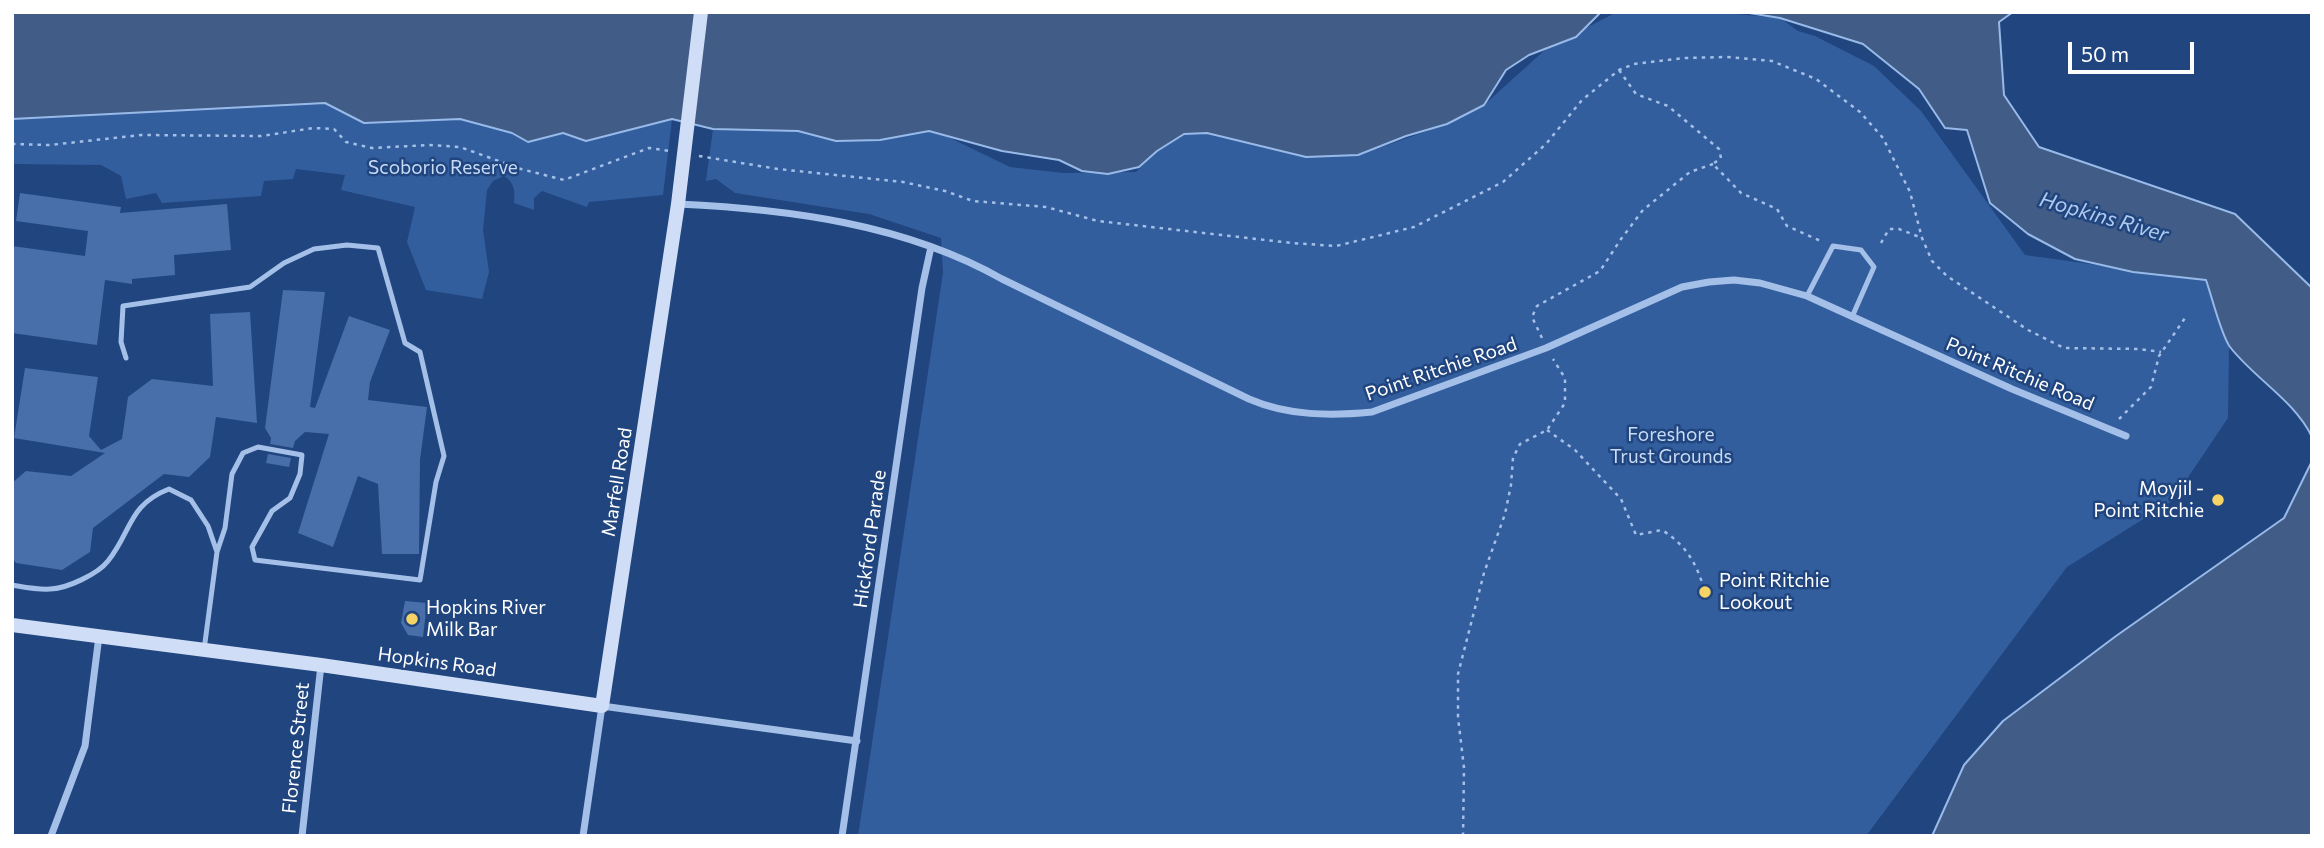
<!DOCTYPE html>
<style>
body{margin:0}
#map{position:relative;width:2324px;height:848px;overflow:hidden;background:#20457f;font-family:Commissioner,sans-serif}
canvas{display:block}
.frame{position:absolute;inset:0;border:14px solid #fff;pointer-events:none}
.scale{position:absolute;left:2068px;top:42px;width:126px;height:32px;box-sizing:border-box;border:4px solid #fff;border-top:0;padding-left:9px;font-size:21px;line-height:24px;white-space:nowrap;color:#fff;-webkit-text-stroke:5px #20457f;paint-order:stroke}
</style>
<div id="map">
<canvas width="2324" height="848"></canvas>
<div class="frame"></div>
<div class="scale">50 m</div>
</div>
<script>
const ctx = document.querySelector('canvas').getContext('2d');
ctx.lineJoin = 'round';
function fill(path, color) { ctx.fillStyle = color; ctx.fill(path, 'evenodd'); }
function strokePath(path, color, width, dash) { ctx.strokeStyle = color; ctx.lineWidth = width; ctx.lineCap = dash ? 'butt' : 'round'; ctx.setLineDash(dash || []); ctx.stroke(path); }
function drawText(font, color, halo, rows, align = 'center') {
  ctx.font = font + ' Commissioner,sans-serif'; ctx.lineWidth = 5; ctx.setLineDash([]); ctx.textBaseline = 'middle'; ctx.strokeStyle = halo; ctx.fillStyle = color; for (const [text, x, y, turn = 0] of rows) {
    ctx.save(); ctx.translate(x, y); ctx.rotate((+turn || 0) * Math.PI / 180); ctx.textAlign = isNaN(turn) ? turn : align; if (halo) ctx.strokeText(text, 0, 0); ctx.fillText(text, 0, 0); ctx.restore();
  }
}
fill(new Path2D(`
 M1617 12H1713L1780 18 1798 31 1815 36 1874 66 1921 111 2025 255 2206 280 2229 346 2228 418 2172 501 2067 567 1866 836H858L943 273 941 238 869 214 735 193 716 179 706 181 713 129 798 131 836 141 880 140 929 131 944 135 1010 167 1064 173 1136 172 1157 151 1184 134 1207 133 1306 157 1359 155 1447 124 1484 105 1547 48Z
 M325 103 364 123 460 119 512 133 528 142 563 133 586 141 672 119 663 195 589 202 587 207 542 191 534 198V210L514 203C515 191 515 183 504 176L493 181 487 190 483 230 489 272 482 299 426 290 407 242 415 207 341 190 345 175 296 169 293 179 264 181 261 196 162 203 156 193 126 199 121 176 101 165 12 164V119Z`), '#335e9e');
const water = new Path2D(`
 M12 12H1601L1576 37 1529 55 1506 70 1484 105 1447 124 1406 136 1358 155 1306 157 1207 133 1184 134 1157 151 1139 167 1108 174 1082 171 1059 160 1002 151 929 131 880 140 836 141 798 131 713 129 672 119 586 141 563 133 528 142 512 133 460 119 364 123 325 103 12 119Z
 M1743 12H2013L1999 22 2004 95 2039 147 2235 214 2312 288V437C2294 400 2255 379 2230 347 2221 335 2212 297 2206 280L2133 272 2075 259 2028 234 1990 203 1967 130 1945 128 1919 89 1863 44 1780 18Z
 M2312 461V836H1932L1964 765 2003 721 2116 636 2284 518Z`);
fill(water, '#405c87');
strokePath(water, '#98bae9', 2);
fill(new Path2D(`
 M20 193 121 207 120 213 227 204 231 250 174 255 175 275 132 279V284L105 280 97 345 12 333V246L85 256 88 231 16 221Z
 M283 290 325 292 310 407 315 408 349 316 390 330 370 382 368 400 427 407 420 460 419 554H382L378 484 358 476 333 547 298 533 329 434 305 432 295 441 293 448 270 444 271 438 265 428Z
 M250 312 257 423 216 417 210 457 189 477 164 474 93 528 90 552 62 570 16 563 12 558V483L26 471 71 476 105 453 14 438 25 368 98 377 89 436 101 450 122 439 128 397 152 379 213 386 210 314Z
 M268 454 291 458 289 467 266 463Z
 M405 601 427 603 423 637 408 635 401 623Z`), '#486fa9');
strokePath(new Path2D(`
 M1619 70 1636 94 1668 106 1719 149 1721 158 1713 164 1741 193 1777 209 1787 226 1823 242
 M12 144 50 145 141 135 261 136 314 128 334 129 346 142 372 148 429 145 460 147 521 169 564 180 649 148 669 151
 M699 156 778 169 903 182 945 191 973 201 1046 207 1098 221 1292 243 1336 246 1414 227 1503 182 1546 144 1582 100 1619 70 1634 64 1685 58 1727 57 1772 61 1816 79 1860 112 1883 138 1910 192 1922 238 1932 261 1947 276 2028 330 2064 348 2139 349 2161 352
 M1881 243 1889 229H1899L1922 238
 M1542 338 1532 317 1537 306 1600 271 1621 239 1643 210 1690 172 1713 164
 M2119 419 2151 387 2159 356 2185 318
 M1547 430 1575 450 1621 499 1636 535 1662 530C1687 546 1697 564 1705 592
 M1463 836 1464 768 1458 717V674L1484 573 1505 514 1511 485 1513 458 1520 444 1547 430 1565 403V378L1553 359`), '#a4c0e8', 2.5, [3.5, 5]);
strokePath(new Path2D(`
 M1807 296 1833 246 1861 250 1874 267 1852 317
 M126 358 121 342 123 306 250 287 284 263 314 249 347 245 378 248 405 343 420 352 444 456 436 482 420 580 255 560 252 547 272 511 290 498 300 474 302 455 258 447 243 453 232 474 225 528 217 552
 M12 585C24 587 38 590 50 589 66 589 98 574 108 561 132 531 128 505 169 489L191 500 208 526 217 552 204 650`), '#a4c0e8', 5);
strokePath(new Path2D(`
 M678 204C788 209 905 224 1002 279L1249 399C1288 416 1331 416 1372 412L1546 348 1682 287 1709 282 1734 280 1760 283 1807 296 2012 389 2126 436
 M51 836 85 746 99 636
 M302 836 321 665
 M583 836 602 706 857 741
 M842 836 922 288 931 247`), '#a4c0e8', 7);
strokePath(new Path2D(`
 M12 625 321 665 602 706 678 204 701 12`), '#cfdef6', 14);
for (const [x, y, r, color] of [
 [2218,500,7,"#f5d365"],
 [1705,592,7,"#f5d365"],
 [412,619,7,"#f5d365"]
]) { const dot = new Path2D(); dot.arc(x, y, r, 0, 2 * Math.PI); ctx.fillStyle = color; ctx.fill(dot); strokePath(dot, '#20457f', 2.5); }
drawText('19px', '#c8dbf6', '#20457f', [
 ["Scoborio Reserve",443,168],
 ["Foreshore",1671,435],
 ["Trust Grounds",1671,457]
]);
drawText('19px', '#fff', '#20457f', [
 ["Point Ritchie Road",1441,369,-19],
 ["Point Ritchie Road",2020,374,23],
 ["Marfell Road",617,482,-81],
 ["Hickford Parade",870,539,-82],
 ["Hopkins Road",437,662,8],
 ["Florence Street",296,748,-84]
]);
drawText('19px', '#fff', '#20457f', [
 ["Moyjil -",2204,489,"right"],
 ["Point Ritchie",2204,511,"right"],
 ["Point Ritchie",1719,581],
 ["Lookout",1719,603],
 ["Hopkins River",426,608],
 ["Milk Bar",426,630]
], 'left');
drawText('italic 21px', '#b0caef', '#20457f', [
 ["Hopkins River",2104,217,16]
]);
</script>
